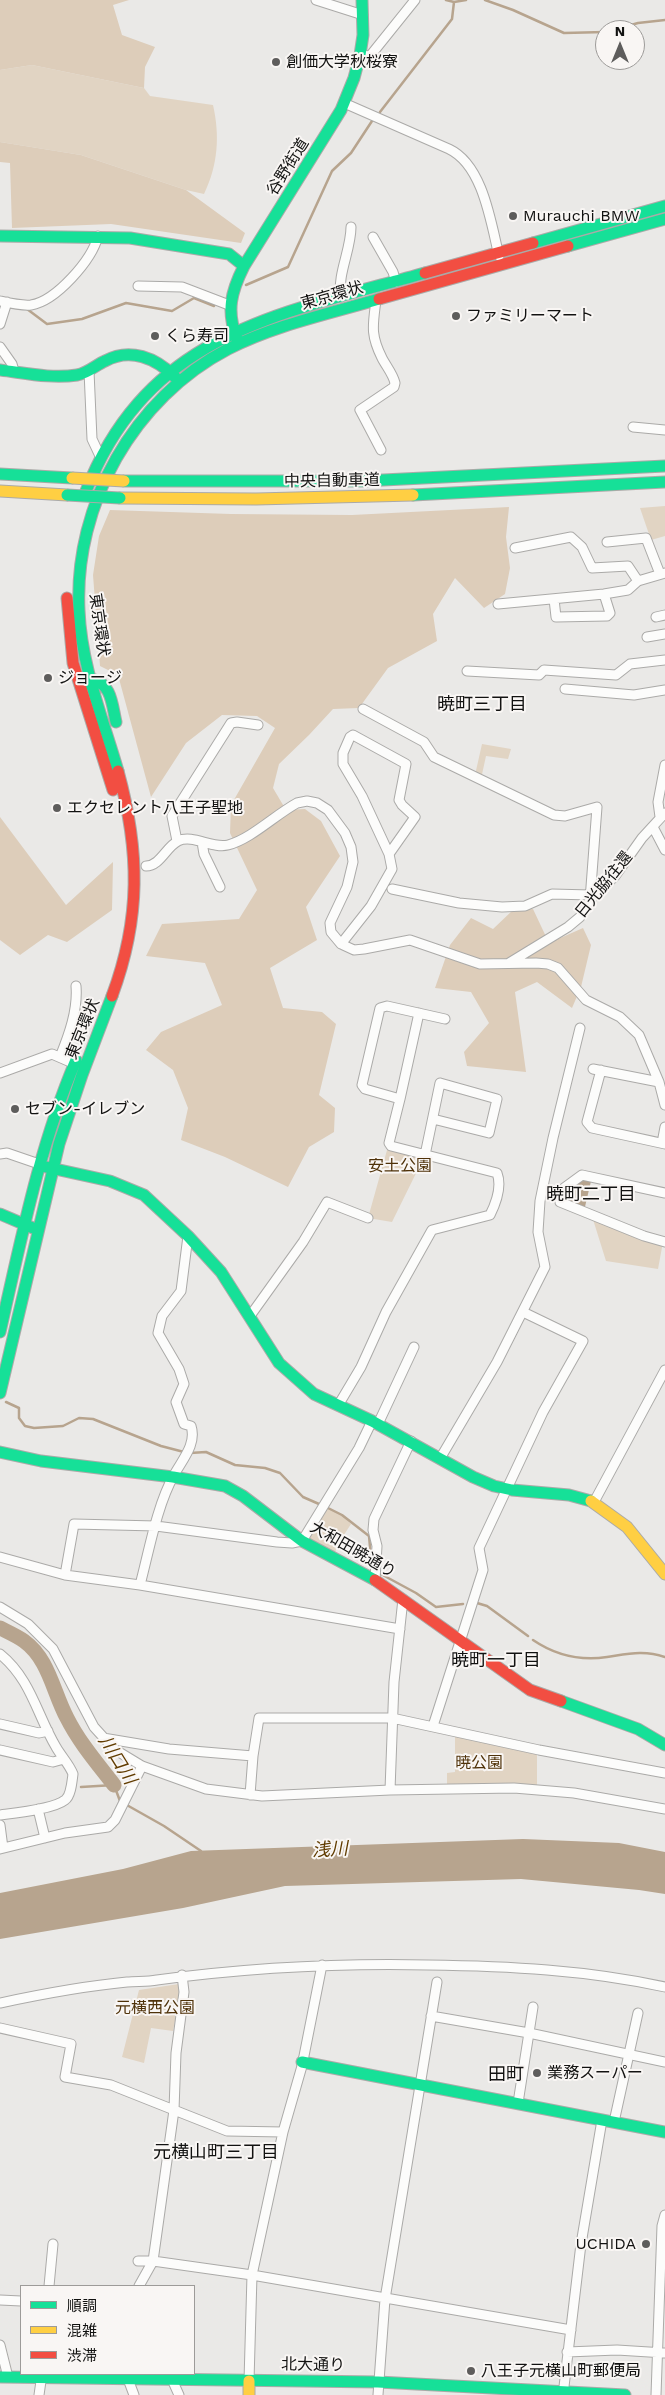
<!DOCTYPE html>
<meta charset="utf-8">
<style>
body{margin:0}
#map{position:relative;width:665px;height:2395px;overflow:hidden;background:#eae9e7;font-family:"Work Sans","Noto Sans JP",sans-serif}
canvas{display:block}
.legend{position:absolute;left:20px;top:2285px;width:175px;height:90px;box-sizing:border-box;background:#f9f6f4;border:1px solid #9d9b99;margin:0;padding:6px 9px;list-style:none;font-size:15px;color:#121211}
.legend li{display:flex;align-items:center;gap:10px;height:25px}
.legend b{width:25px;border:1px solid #9d9b99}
.north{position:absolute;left:595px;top:20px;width:50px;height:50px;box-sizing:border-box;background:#f9f6f4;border:1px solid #9d9b99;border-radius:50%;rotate:0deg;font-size:14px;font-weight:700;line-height:20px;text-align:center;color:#121211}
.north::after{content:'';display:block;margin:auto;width:18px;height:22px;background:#5e5d5c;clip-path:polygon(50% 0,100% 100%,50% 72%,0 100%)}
</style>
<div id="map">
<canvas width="665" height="2395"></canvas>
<ul class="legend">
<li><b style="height:6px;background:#16e098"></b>順調</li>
<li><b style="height:6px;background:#ffcf43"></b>混雑</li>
<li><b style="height:6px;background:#f24e42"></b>渋滞</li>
</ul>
<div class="north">N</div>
</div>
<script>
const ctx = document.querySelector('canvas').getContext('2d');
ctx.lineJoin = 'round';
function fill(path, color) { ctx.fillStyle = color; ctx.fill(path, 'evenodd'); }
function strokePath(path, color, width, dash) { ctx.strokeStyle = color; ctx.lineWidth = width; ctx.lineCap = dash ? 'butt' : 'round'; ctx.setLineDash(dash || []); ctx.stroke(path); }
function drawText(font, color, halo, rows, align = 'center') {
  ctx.font = font + ' "Work Sans","Noto Sans JP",sans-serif'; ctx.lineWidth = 4; ctx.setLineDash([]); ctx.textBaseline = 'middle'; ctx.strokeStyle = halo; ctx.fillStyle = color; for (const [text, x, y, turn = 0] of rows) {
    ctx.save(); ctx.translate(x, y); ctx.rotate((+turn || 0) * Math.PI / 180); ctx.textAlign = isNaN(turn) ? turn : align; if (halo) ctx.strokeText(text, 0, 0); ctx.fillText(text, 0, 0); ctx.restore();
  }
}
fill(new Path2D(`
 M32 65 144 88 150 96 213 105C220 136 218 165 204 194L186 190 81 155 0 142V70Z
 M665 506V536L651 540 640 508Z
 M482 744 511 749 508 759 486 756 481 779 475 775Z
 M389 1143 425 1155 392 1222 368 1218Z
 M591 1213 663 1242 658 1269 606 1261Z
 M324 1506 342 1515 351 1524 338 1544 333 1558 302 1541Z
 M455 1735 537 1751V1787L447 1785V1773L455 1772Z
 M179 1984 180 1995 173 2031 151 2028 144 2063 122 2057 139 1990Z`), '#e1d4c3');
fill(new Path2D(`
 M0 0H129L113 5 122 35 155 47 145 67 144 88 32 65 0 70Z
 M0 142 81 155 186 190 245 233 241 243 111 224 12 228 10 163 0 162Z
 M509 507 506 537 510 568 505 594 484 608 455 578 433 614 437 641 388 668 359 708 333 709 309 735 279 764 273 788 286 810 305 809 321 821 340 856 306 907 317 940 270 968 283 1008 322 1012 336 1024 319 1095 335 1108 334 1132 309 1147 288 1187 225 1157 181 1140 188 1108 173 1070 146 1050 161 1032 222 1005 205 963 146 956 162 924 239 919 257 890 230 833 231 805 275 728 257 716 222 715 186 743 151 797 118 675 100 666 93 575 99 536 110 510 231 514 352 515Z
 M0 817 66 905 113 862 112 910 67 942 48 935 20 955 0 940Z
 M533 909 549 943 583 928 591 945 581 987 572 1008 537 982 515 992 526 1072 467 1066 464 1052 489 1023 471 992 435 988 450 945 471 918 493 929 513 910Z`), '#ddcdba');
fill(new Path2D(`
 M592 1177 584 1211 560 1202 570 1182Z
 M523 1839 619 1843 665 1852V1894L639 1890 521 1879 285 1886 183 1908 0 1939V1893L123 1869 191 1851Z`), '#b7a48e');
strokePath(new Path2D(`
 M446 0 454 2 466 0
 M485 0 513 10 564 33 605 32
 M613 30 638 23 665 20
 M380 112 452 19 454 2
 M246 285 288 267 332 171 351 153 372 121
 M0 309 1 306
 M27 309 47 324 82 319 126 303 172 311 194 298 214 306
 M6 1402 19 1408V1418L25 1426 34 1428 63 1426 79 1418 93 1419 161 1446 184 1452
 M190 1453 206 1452 235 1465 265 1468 280 1473 303 1497 319 1504
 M328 1508 342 1515 369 1536 372 1569
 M379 1573 416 1593 436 1607 463 1604
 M477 1603 487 1606 528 1636
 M533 1640C555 1655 580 1661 607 1657 628 1654 644 1650 665 1657
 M81 1787 114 1785 120 1801
 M125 1804 164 1826 201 1851`), '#b7a48e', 2.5);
strokePath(new Path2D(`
 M0 1628C8 1632 17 1636 24 1641 49 1659 53 1692 67 1718 79 1742 97 1763 114 1785`), '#b7a48e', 15);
const street = new Path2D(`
 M316 0 363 15
 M360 55 370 56 415 0
 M344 103 449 149C483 165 491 223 499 256
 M373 237 393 272 396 282
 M138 286 182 287 229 305
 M341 297C337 274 351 250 351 227
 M376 300C373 325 370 334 382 358 386 366 393 374 395 383L394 387 360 410 381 450
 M0 301C9 303 22 306 31 305 56 301 92 260 98 236
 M0 324 7 302
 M0 347 12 364 14 371
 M89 371 92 439 100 456
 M633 427 665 430
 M607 542 646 538 660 574
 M515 548 571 537 582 547 592 568 628 566 638 581 665 573
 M554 599 556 617 607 616 610 613 604 594
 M498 604 604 594 628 590 638 581
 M656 617 665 615
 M647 637 665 634
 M467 671 539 675 544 670 616 675 630 664 665 660
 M565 689 634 695 665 690
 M363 709 424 742 434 757 554 815 565 816 597 807 590 900
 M660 817 658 802 665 765
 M653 827 665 850
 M177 841 172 816 231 723 237 722 258 725
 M202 842 204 854 220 887
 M146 866C160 866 166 847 178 841 193 834 212 849 228 845 251 839 275 815 297 803L307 801 317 803 328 810 345 833 351 847 353 862 347 887 330 923 331 932 341 944 354 950 364 949 410 940 480 964 536 963 548 964 558 968 586 1000 620 1017 639 1035 659 1082 665 1105
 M392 889 459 903 502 907 525 906 552 894 591 895
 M341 944 371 906 392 869 389 854 362 796 343 764V753L350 737 353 735 406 764 399 800 402 805 415 817 389 854
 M509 963 568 927 580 917 590 900 615 876 642 838 665 813
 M419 1013 400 1099 365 1089 362 1085 380 1008 387 1006 445 1019
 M60 1057C69 1035 78 1010 76 986
 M593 1069 659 1082
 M601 1070 587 1122 592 1128 665 1144
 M0 1073 52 1054 75 1064
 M662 1143 665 1127
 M0 1154 7 1153 39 1164
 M425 1155 440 1083 497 1099 489 1133 433 1119
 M665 1193 582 1175 560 1191V1202L644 1236 665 1242
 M250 1316 303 1242 327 1202 368 1218
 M339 1404 361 1367 386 1312 432 1230 490 1215C496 1203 502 1186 497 1173L391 1146 389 1143 400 1099
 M378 1424 414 1347
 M441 1457 497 1362 545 1267 538 1232 540 1201 553 1138 580 1028
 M594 1502 665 1370
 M0 1557 65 1575 140 1585 400 1629
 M65 1575 74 1524 156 1526 277 1542 292 1543 302 1541 359 1448 372 1421
 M375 1580 377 1546 373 1530 374 1519 411 1441
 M140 1585C149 1551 157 1505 174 1475 182 1460 197 1444 191 1426L184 1424 176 1402 184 1384 179 1369 158 1333 162 1316 181 1291 188 1236
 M0 1607 28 1624 53 1649 94 1727 114 1749 142 1766 206 1789 262 1796 390 1790 514 1788 574 1793 665 1809
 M0 1654C31 1679 37 1715 56 1747 61 1756 69 1764 73 1774 72 1781 71 1796 65 1800 54 1809 15 1813 0 1815
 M0 1724 39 1733 48 1731
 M433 1726 483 1570 479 1548 543 1412 583 1341 523 1312
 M103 1738 169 1749 253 1756 259 1718H392L539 1750 665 1773
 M0 1750 53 1762 64 1759
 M390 1790 394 1682 403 1599
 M250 1795 253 1756
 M38 1809 45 1838
 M0 1825 3 1848
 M0 1849 65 1833 108 1827 115 1820 142 1766
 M0 2003C42 1994 85 1986 127 1982 137 1981 147 1982 157 1980 247 1968 337 1963 428 1965 508 1966 587 1970 665 1987
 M431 2016 529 2033 665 2062
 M0 2028 71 2044 65 2077 111 2085 227 2131 283 2132
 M518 2103 533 2007
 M614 2122 638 2013
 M138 2261H153L252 2275 571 2330
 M49 2286 53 2244
 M139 2286 153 2261 160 2211 174 2110 176 2053 184 1992 182 1975
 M0 2300 21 2301
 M0 2345 8 2377
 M567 2352 617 2350 665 2353
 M170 2375 179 2395
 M128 2379 134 2395
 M249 2381 252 2275 283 2132 302 2066 322 1965
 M39 2395 42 2374
 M378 2395 385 2299 437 1982
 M563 2395 581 2244 602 2120
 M656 2395 662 2226 665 2215`);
const fast = new Path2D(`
 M0 236 130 238 229 254 244 266
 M533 243 665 206
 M568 246 665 219
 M237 339C226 311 231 292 244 266L341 110 354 78 360 55 363 35 362 0
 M0 370C25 373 52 379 77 375 88 373 96 365 105 361 130 347 156 358 175 377
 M0 474 72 478
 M124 481H363L665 466
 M86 491C148 333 279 314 425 273
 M413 495 665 482
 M86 684 91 679C112 683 112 705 116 722
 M118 771C103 719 81 665 79 610 74 504 134 398 228 349 275 325 328 314 379 299
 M46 1167 110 1181 144 1195 188 1236 221 1272 279 1363 314 1394 372 1421 473 1477 494 1486 512 1490 569 1495 591 1501
 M0 1214 33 1228
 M0 1332C21 1240 39 1147 76 1060
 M0 1393 59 1144 82 1075 112 996
 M0 1452 41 1461 173 1477 225 1486 243 1496 302 1541 375 1580
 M561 1701 638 1729 665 1745
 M302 2062 665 2132
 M0 2377 378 2382 625 2395`);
const slow = new Path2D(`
 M0 491 67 495
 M120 498 256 499 413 495
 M591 1501 627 1527 665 1574
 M249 2381V2395`);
const jam = new Path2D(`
 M425 273 533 243
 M379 299 568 246
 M67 598 73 663 113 790
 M112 996C141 918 140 851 118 771
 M375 1580 530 1690 561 1701`);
strokePath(street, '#abaaa8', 11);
strokePath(fast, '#abaaa8', 13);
strokePath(slow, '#abaaa8', 13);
strokePath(jam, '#abaaa8', 13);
strokePath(street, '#fcfcfb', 9);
strokePath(fast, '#16e098', 11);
strokePath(slow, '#ffcf43', 11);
strokePath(jam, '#f24e42', 11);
const fastBridge = new Path2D(`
 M67 495 120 498`);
const slowBridge = new Path2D(`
 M72 478 124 481`);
strokePath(fastBridge, '#abaaa8', 13, []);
strokePath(slowBridge, '#abaaa8', 13, []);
strokePath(fastBridge, '#16e098', 11);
strokePath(slowBridge, '#ffcf43', 11);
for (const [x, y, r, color] of [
 [276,62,5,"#5e5d5c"],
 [513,216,5,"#5e5d5c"],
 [456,316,5,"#5e5d5c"],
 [155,336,5,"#5e5d5c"],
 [48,678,5,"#5e5d5c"],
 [57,808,5,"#5e5d5c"],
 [15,1109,5,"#5e5d5c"],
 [537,2073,5,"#5e5d5c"],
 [646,2244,5,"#5e5d5c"],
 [471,2371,5,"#5e5d5c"]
]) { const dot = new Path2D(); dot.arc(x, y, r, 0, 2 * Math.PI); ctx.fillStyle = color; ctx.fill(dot); strokePath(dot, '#f9f6f4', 2); }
drawText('16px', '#121211', '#f9f6f4', [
 ["創価大学秋桜寮",286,62],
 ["Murauchi BMW",523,216],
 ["ファミリーマート",466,316],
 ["くら寿司",165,336],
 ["ジョージ",58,678],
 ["エクセレント八王子聖地",67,808],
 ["セブン-イレブン",25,1109],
 ["業務スーパー",547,2073],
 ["UCHIDA",636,2244,"right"],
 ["八王子元横山町郵便局",481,2371]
], 'left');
drawText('16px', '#121211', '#f9f6f4', [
 ["谷野街道",288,167,-58],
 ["東京環状",332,296,-16],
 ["中央自動車道",332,481,-1],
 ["東京環状",99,625,82],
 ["日光脇往還",604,885,-51],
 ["東京環状",83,1029,-68],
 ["大和田暁通り",353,1550,30],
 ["北大通り",313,2365,1]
]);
drawText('16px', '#4f3209', '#f9f6f4', [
 ["安土公園",400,1166],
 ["暁公園",479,1763],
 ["元横西公園",155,2008]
]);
drawText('18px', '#121211', '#f9f6f4', [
 ["暁町三丁目",482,705],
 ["暁町二丁目",591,1195],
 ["暁町一丁目",496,1661],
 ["田町",506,2075],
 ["元横山町三丁目",216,2153]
]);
drawText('italic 18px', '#613c00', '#f9f6f4', [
 ["川口川",117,1760,58],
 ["浅川",330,1850,-3]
]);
</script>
